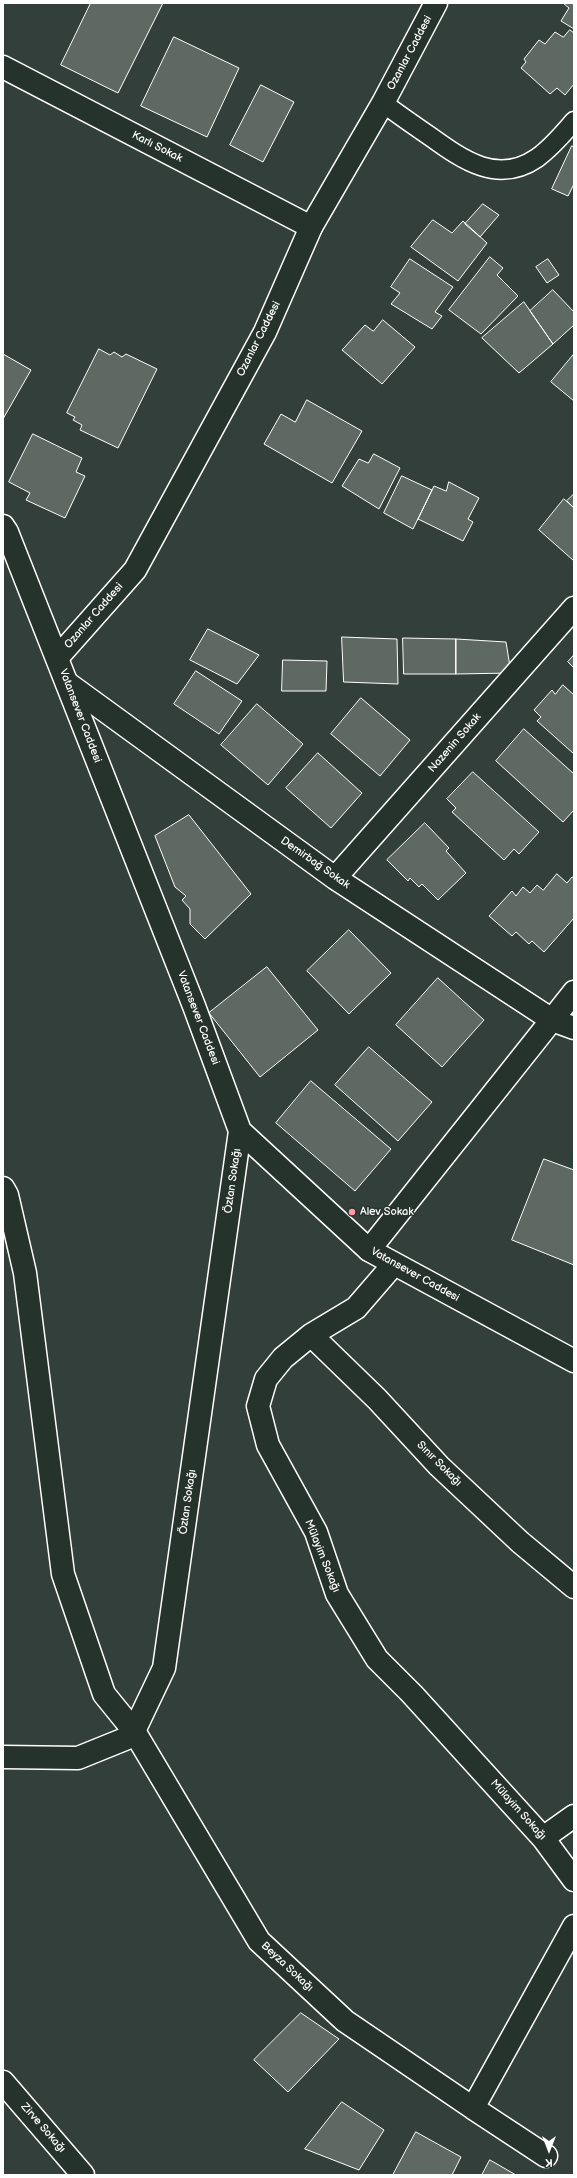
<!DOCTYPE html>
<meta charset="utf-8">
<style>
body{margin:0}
#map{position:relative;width:577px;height:2178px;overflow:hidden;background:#333f3a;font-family:"Balsamiq Sans",sans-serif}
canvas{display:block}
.frame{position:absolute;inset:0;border:4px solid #fff;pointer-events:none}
.north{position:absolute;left:529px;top:2130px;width:40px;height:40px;-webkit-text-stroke:3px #26332d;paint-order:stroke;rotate:180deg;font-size:11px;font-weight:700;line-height:16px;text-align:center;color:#fff}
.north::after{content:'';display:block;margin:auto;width:14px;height:18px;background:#fff;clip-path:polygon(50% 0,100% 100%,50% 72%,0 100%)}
</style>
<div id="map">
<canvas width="577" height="2178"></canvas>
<div class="frame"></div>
<div class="north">K</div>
</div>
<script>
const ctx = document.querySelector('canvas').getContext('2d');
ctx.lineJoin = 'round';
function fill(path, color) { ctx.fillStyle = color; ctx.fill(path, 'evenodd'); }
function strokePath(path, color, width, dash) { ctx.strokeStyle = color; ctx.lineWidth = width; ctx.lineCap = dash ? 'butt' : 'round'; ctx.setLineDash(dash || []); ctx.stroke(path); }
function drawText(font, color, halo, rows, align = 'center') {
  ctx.font = font + ' "Balsamiq Sans",sans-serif'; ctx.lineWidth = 3; ctx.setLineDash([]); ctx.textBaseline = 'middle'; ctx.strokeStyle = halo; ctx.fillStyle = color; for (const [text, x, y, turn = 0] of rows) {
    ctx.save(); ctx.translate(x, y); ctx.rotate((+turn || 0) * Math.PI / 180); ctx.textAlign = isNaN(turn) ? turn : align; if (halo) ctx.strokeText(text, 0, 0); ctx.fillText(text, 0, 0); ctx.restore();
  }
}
const building = new Path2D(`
 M91 3H163L118 93 61 65Z
 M574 3V29L561 21 569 8 563 3Z
 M570 30 574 33V84L565 95 557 88 550 94 521 68 526 62 524 59 539 40 545 44 555 32 563 37Z
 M174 37 239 68 207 137 141 106Z
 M261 85 294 102 263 162 230 145Z
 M572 146 574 147V184L568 196 552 189Z
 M483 204 499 215 480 237 465 224Z
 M433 220 452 233 463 221 487 243 458 281 411 247Z
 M490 257 503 268 497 275 518 296 481 334 449 310Z
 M410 259 453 287 435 312 442 316 432 329 391 304 400 293 391 287Z
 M548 259 559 275 547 283 536 267Z
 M553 290 574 312V325L553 344 530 311Z
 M524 302 553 344 519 373 482 338Z
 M383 320 415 347 382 384 342 350 365 325 373 331Z
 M99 349 110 355 114 352 122 357 126 354 157 369 118 448 80 430 82 425 73 420 75 417 67 413Z
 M3 354 31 370 3 419Z
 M574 354V401L551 382Z
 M307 400 362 431 332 483 264 444 281 414 295 422Z
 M33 434 82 458 76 472 85 476 65 518 26 500 30 493 9 482Z
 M374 454 400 468 379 509 342 486 359 459 368 463Z
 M402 476 432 490 413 529 384 513Z
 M449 482 479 498 468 519 473 522 463 541 418 519 434 486 446 491Z
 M574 494V508L567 501Z
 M564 499 574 508V561L539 530Z
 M208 629 259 655 237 684 190 660Z
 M342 637 397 639 398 684 344 682Z
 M403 638 456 639V674H404Z
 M456 639 506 642 511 673 456 674Z
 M574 655V668L568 662Z
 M283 660 327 661 326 691H282Z
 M196 671 242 701 219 734 174 704Z
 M563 685 574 695V754L537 721 541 717 534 710 552 690 555 694Z
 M361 698 410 740 380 776 331 734Z
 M257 704 303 744 268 785 221 745Z
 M524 729 574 774V810L563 822 496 761Z
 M318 753 362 793 331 828 286 788Z
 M473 772 539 832 519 854 514 849 504 860 452 812 456 808 447 799Z
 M189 815 251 894 205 939 190 924V909L182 900 186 896 175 887 155 836Z
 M425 823 449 848 446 851 466 873 438 900 422 884 419 887 410 878 408 881 387 860Z
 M557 874 567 883 572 877 574 878V918L544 952 532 941 529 944 516 932 512 936 489 916 512 891 516 896 523 887 530 893 537 885 543 890Z
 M349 930 391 973 349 1014 307 971Z
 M267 967 318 1030 260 1077 209 1013Z
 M438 978 484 1020 442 1067 396 1025Z
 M369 1047 432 1102 398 1141 335 1085Z
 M311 1081 391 1149 355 1191 276 1123Z
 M544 1159 574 1170V1265L512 1240Z
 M301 2013 339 2039 288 2092 254 2060Z
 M342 2102 384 2130 359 2170 305 2149Z
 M416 2132 461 2157 452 2175H393Z
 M490 2160 516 2175H482Z`);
fill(building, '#5f6964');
strokePath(building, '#fff', 1);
const lane = new Path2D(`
 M383 103C399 115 415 126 431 137 463 160 498 185 537 158 551 148 563 134 574 121`);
const street = new Path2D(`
 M3 67 311 227
 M67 683 335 878 552 1020 574 1028
 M335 878 574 608
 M3 1188 7 1195 25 1273 63 1574 104 1694 134 1731 259 1941 345 2021 473 2108 574 1926
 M369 1250 574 992
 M394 1264 356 1308 311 1335 283 1358 266 1379 258 1406 268 1445 316 1532 337 1594 377 1659 412 1694 543 1838 574 1880
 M311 1335 377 1399 439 1466 520 1542 574 1587
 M543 1838 574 1816
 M3 2082 83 2175
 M473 2108 546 2156`);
const secondary = new Path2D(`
 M3 526 7 532 194 1006 240 1131 369 1250 574 1361
 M57 658 135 570 265 332 311 227 383 103 436 3
 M3 1757 78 1758 125 1739 134 1731 164 1668 240 1131`);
strokePath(lane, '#fff', 21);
strokePath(street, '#fff', 25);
strokePath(secondary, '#fff', 25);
strokePath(lane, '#26332d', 18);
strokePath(street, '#26332d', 22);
strokePath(secondary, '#26332d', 22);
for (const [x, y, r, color] of [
 [352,1212,4,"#ff9aa2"]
]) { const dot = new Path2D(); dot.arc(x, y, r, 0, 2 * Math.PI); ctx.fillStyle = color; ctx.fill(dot); strokePath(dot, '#26332d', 1.5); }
drawText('11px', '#fff', '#26332d', [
 ["Ozanlar Caddesi",410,53,-62],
 ["Karlı Sokak",157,147,27],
 ["Ozanlar Caddesi",259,339,-63],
 ["Ozanlar Caddesi",94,616,-49],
 ["Vatansever Caddesi",80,716,69],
 ["Nazenin Sokak",455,743,-49],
 ["Demirbağ Sokak",315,863,35],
 ["Vatansever Caddesi",198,1018,69],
 ["Öztan Sokağı",233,1181,-82],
 ["Vatansever Caddesi",415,1275,29],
 ["Sınır Sokağı",439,1464,45],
 ["Öztan Sokağı",188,1502,-82],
 ["Mülayim Sokağı",322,1556,68],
 ["Mülayim Sokağı",518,1810,48],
 ["Beyza Sokağı",287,1967,43],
 ["Zirve Sokağı",43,2128,49]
]);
drawText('11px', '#fff', '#26332d', [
 ["Alev Sokak",360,1212]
], 'left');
</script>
